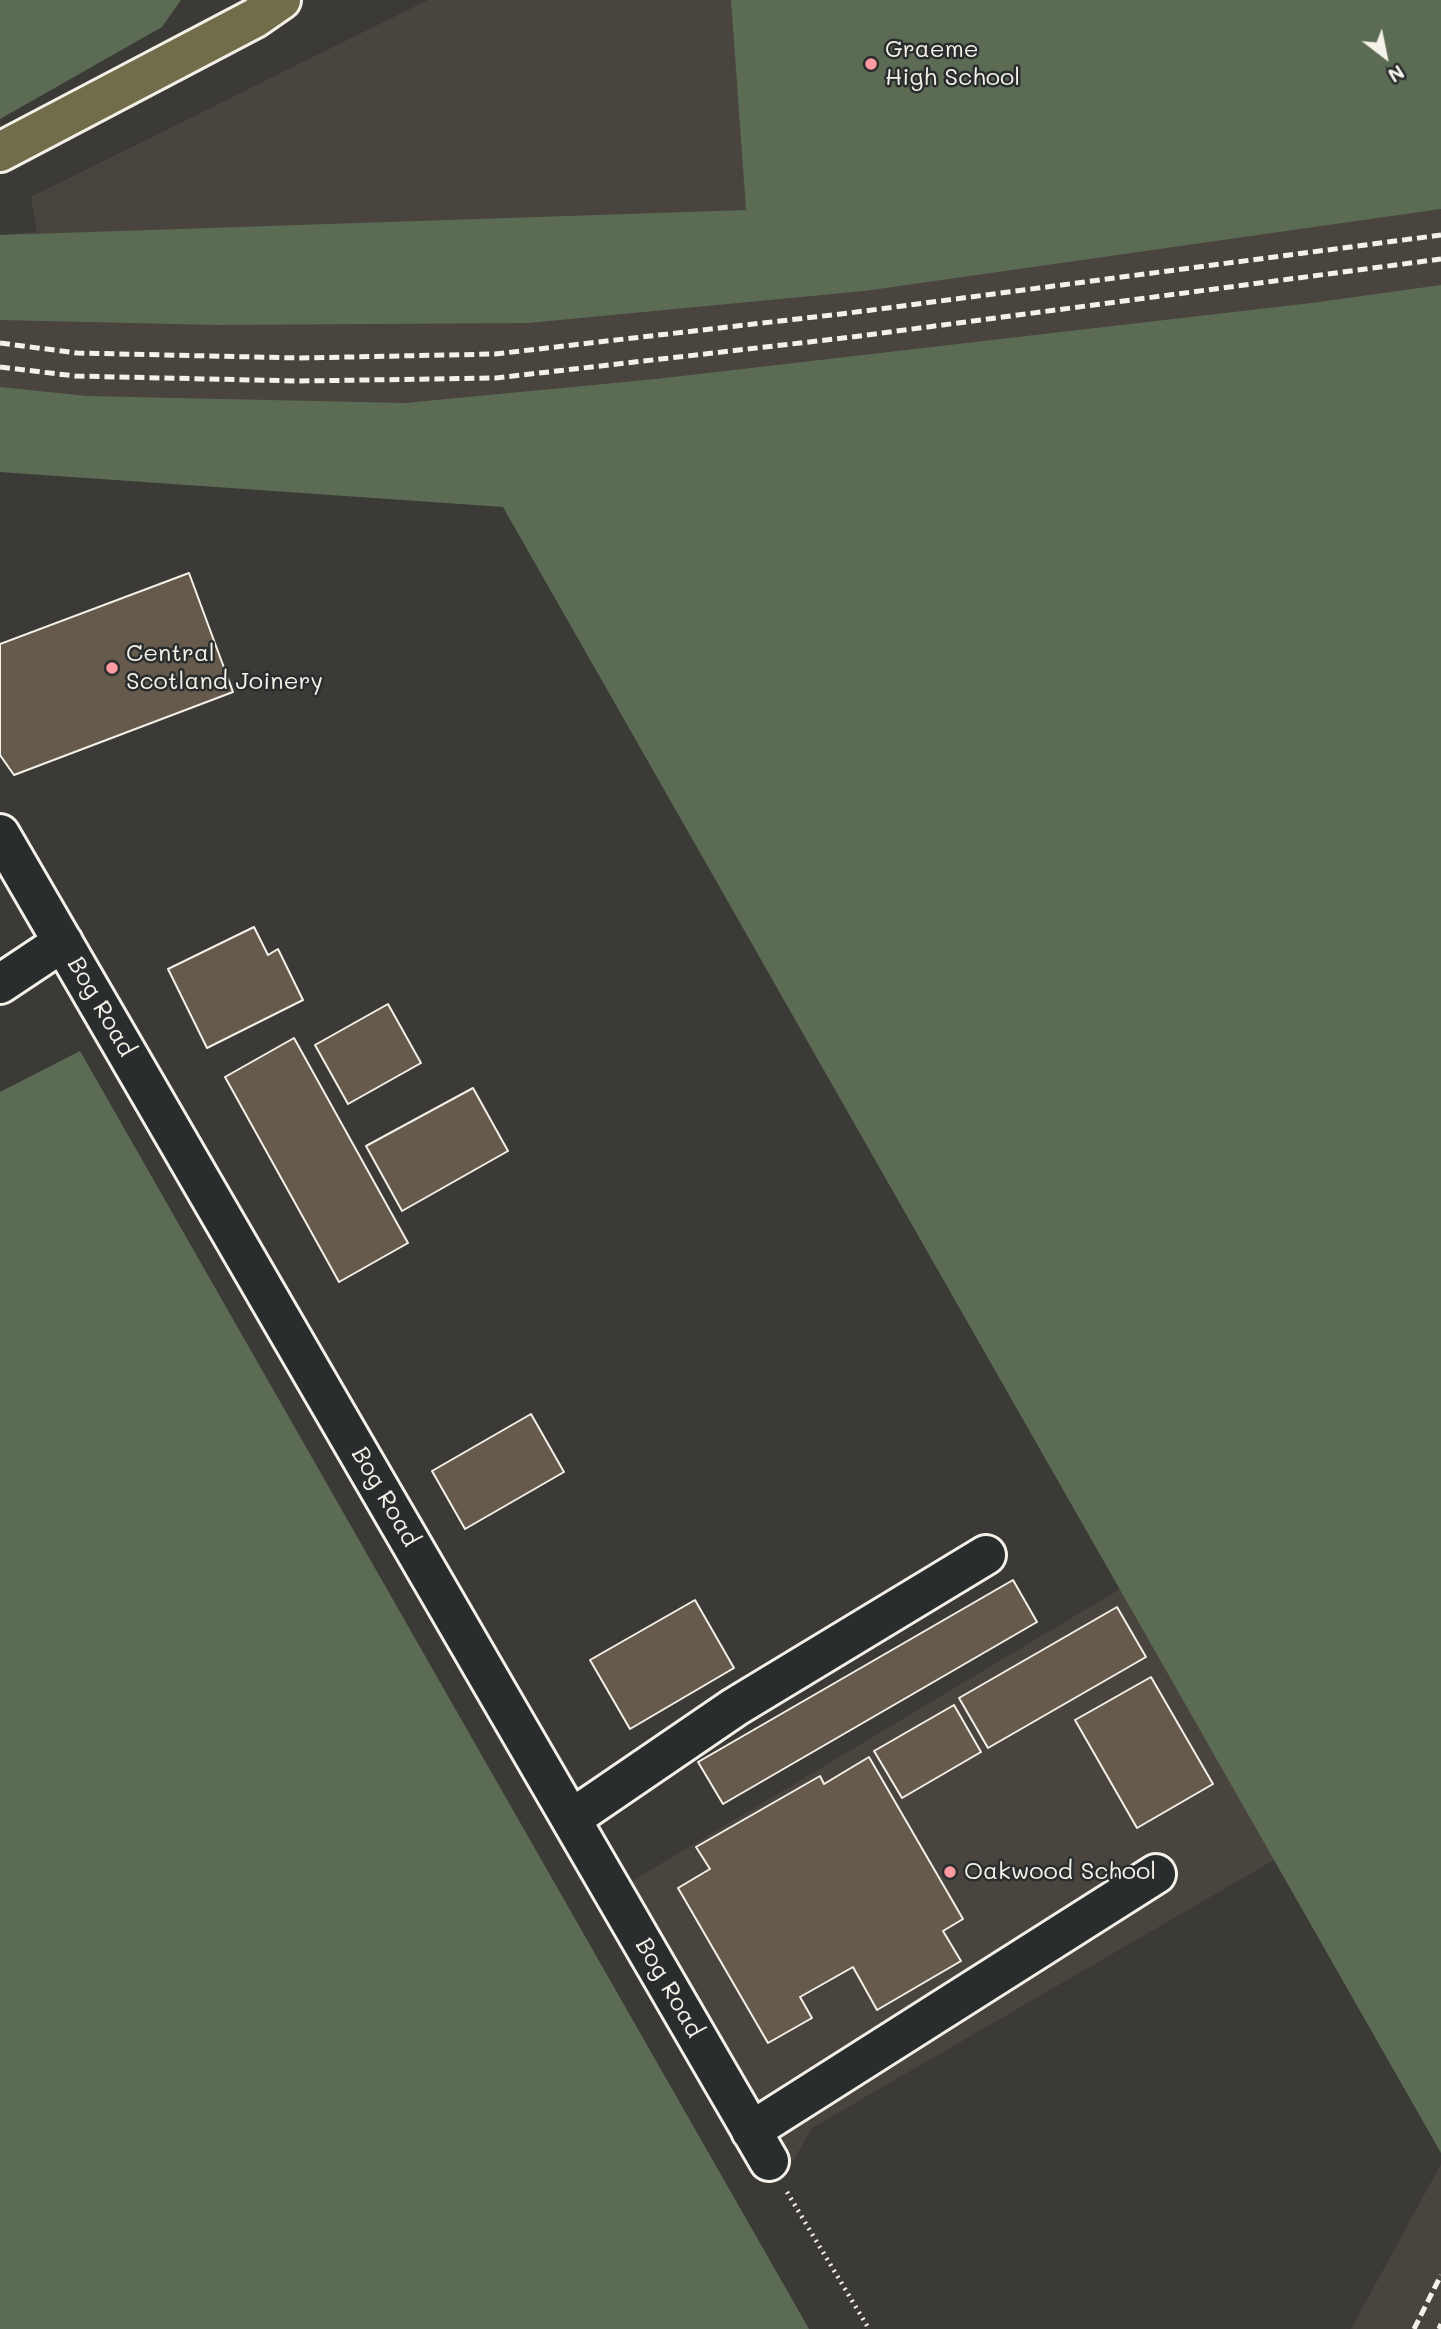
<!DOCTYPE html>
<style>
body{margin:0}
#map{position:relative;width:1441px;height:2329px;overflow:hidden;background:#3c3a37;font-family:Mali,sans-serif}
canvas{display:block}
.north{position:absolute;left:1350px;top:21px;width:70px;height:70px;-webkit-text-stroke:5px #2a2d2e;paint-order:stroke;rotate:148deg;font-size:19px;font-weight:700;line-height:28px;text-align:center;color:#f4f1e8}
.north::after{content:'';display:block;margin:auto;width:24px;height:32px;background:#f4f1e8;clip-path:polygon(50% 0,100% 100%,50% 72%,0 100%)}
</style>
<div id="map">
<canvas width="1441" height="2329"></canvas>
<div class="north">N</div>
</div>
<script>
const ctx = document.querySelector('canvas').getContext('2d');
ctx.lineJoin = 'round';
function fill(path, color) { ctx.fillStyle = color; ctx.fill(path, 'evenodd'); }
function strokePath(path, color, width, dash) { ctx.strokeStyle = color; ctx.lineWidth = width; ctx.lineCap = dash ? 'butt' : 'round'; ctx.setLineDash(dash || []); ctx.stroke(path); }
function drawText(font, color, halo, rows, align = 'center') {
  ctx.font = font + ' Mali,sans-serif'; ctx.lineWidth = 5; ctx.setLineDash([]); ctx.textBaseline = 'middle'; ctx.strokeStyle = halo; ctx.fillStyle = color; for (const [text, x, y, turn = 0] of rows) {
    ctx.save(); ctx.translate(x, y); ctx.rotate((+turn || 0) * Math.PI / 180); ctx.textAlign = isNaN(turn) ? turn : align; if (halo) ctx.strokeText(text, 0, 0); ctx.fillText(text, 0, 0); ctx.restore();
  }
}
fill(new Path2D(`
 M428 0H1441V374L0 472V235L37 232 31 197Z
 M1120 1589 1274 1860 812 2128 788 2170 627 1884Z
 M1441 2164V2329H1351Z`), '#49443e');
fill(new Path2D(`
 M0 0H181L162 27 0 119Z
 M731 0H1441V209L864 291 528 323 216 325 0 320V235L746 210Z
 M1441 285V2153L503 507 0 472V387L87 396 405 403 656 379 1311 303Z
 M80 1051 809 2329H0V1092Z`), '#5c6b54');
const building = new Path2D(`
 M189 573 233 692 14 775 0 755V644Z
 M254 927 268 955 278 949 303 1000 207 1048 168 969Z
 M388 1004 421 1063 348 1104 315 1045Z
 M294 1038 408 1243 339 1282 225 1077Z
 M473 1088 508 1151 402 1211 366 1146Z
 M531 1414 564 1472 465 1529 432 1471Z
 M1013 1580 1037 1622 723 1804 698 1762Z
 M695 1600 734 1668 630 1729 590 1660Z
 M1117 1607 1146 1657 988 1748 959 1698Z
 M1151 1677 1213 1784 1137 1828 1075 1720Z
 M954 1705 981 1752 902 1798 874 1751Z
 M869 1757 963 1919 943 1931 961 1961 877 2010 853 1967 800 1997 812 2018 768 2043 678 1888 710 1869 696 1847 820 1776 824 1784Z`);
fill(building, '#665a4d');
strokePath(building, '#f4f1e8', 2);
const minor = new Path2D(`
 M0 834 769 2161
 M0 984 63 942
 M571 1819 735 1707 986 1555
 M751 2131 1156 1874`);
const major = new Path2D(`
 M0 152 255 18 281 0`);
strokePath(minor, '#f4f1e8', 44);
strokePath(major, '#f4f1e8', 44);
strokePath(new Path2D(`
 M787 2192 869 2329`), '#f4f1e8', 4.5, [2, 5]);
strokePath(minor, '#2a2d2e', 38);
strokePath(major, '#716d4b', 38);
strokePath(new Path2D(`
 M0 343 77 353 300 358 495 354 849 313 1441 235
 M0 367 75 376 300 381 496 378 852 337 1441 259
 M1414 2329 1441 2275
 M1439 2329 1441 2324`), '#f4f1e8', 5, [10, 5]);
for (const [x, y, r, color] of [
 [871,64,7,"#ff9aa2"],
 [112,668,7,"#ff9aa2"],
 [950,1872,7,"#ff9aa2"]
]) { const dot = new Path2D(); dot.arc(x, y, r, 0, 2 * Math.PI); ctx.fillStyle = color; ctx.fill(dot); strokePath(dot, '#2a2d2e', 2.5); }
drawText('24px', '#f4f1e8', '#2a2d2e', [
 ["Graeme",885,50],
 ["High School",885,78],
 ["Central",126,654],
 ["Scotland Joinery",126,682],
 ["Oakwood School",964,1872]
], 'left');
drawText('24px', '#f4f1e8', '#2a2d2e', [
 ["Bog Road",101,1007,60],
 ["Bog Road",385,1497,60],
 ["Bog Road",669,1988,60]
]);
</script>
